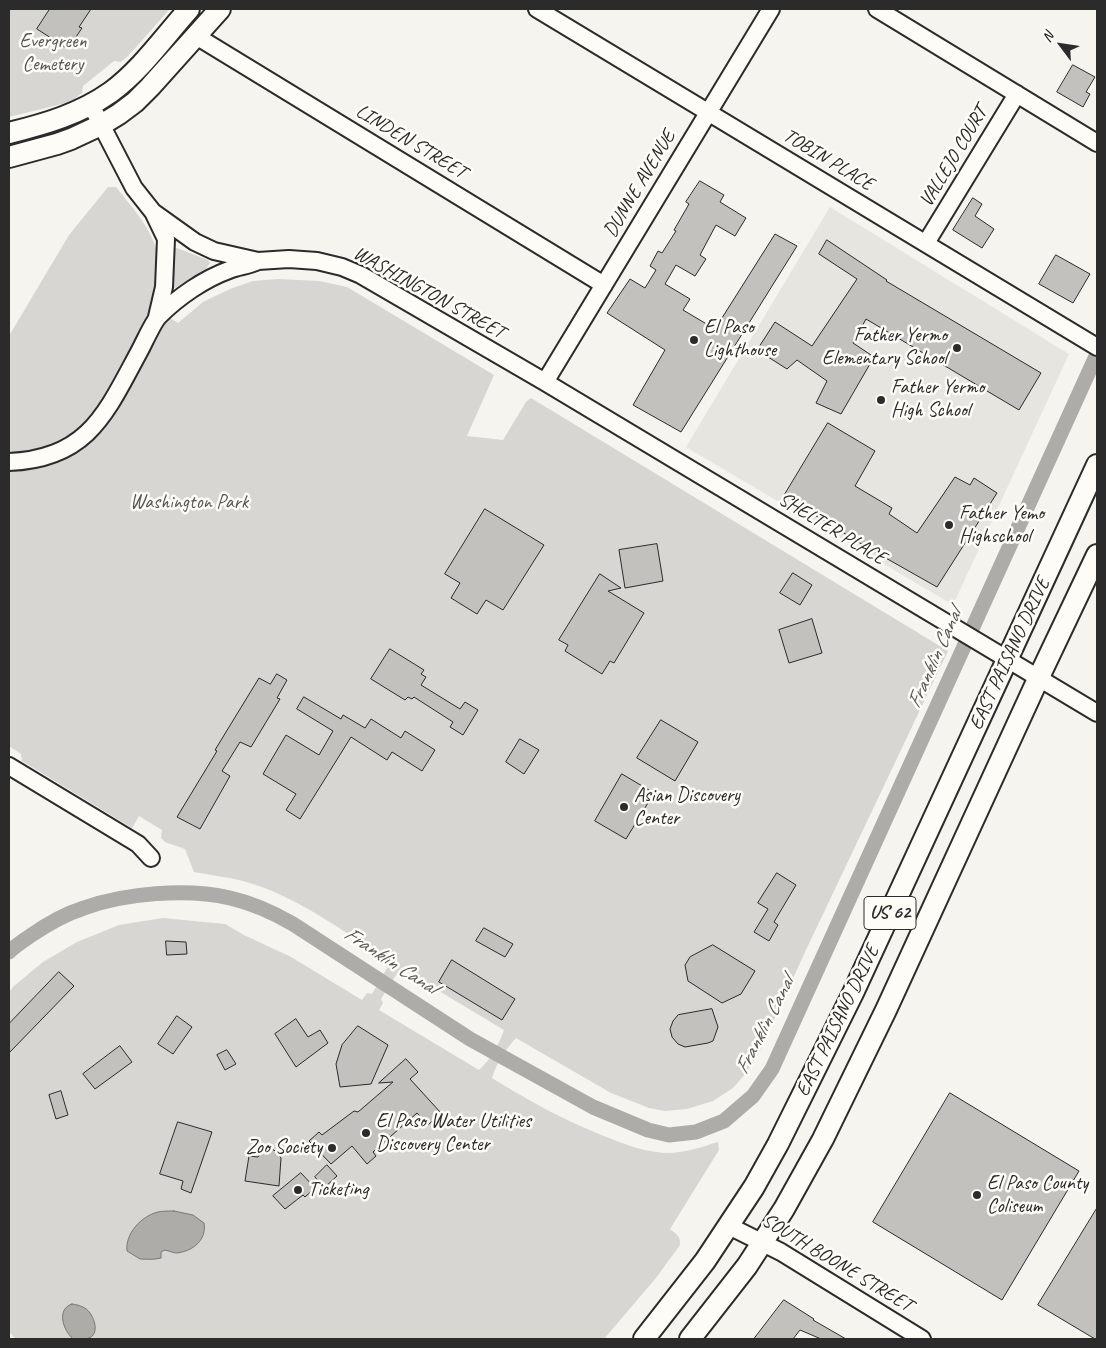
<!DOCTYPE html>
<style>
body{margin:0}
#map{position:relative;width:1106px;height:1348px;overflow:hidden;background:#f5f4ef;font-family:Caveat,sans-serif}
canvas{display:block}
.frame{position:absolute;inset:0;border:10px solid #2b2b2b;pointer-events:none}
.north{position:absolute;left:1036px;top:20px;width:50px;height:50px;-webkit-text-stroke:4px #fdfcf7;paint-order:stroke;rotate:301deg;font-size:14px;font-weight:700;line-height:20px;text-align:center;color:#2b2b2b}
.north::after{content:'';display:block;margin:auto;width:18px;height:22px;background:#2b2b2b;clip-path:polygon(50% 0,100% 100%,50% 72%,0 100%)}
</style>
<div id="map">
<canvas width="1106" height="1348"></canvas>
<div class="frame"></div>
<div class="north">N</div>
</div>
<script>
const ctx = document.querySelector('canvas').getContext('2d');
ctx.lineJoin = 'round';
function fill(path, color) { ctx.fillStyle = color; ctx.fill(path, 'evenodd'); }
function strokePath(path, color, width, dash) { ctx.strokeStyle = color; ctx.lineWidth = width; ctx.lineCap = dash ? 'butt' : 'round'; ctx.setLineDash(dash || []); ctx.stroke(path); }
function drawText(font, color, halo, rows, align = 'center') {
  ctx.font = font + ' Caveat,sans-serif'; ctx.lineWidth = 5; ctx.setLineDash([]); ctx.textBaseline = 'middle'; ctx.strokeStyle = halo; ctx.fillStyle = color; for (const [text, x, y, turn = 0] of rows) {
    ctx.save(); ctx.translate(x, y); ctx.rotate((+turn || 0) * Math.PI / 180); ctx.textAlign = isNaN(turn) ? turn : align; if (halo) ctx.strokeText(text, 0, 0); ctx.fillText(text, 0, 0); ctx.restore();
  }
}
fill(new Path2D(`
 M830 207 1069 354 953 605 686 447Z`), '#e6e5e0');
fill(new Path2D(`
 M9 9H170L128 56 121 62 114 61 83 86 82 93 70 102 9 117Z
 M108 187H116C131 206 158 235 158 261 159 277 155 292 152 307L178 323 203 302 230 289 253 281 278 279 319 281 347 287 494 375 467 436 503 440 526 402 531 398 948 651 805 952 759 1053 746 1073 733 1088 713 1101 687 1109 665 1111 649 1108 611 1093 516 1038C506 1049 496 1064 492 1078 529 1101 564 1120 604 1136 626 1145 647 1153 670 1153 687 1152 702 1147 718 1142L719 1150 670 1229C676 1234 681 1236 680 1245L656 1278 604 1339H15L9 1331V992L14 986 43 962 77 942 119 925 163 918 225 924 244 935 291 957 362 1000 367 993 372 994 387 968 385 965 387 959C342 931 296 895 243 881 227 877 210 875 194 872L185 849 165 842 161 838 162 830 139 816 132 828 22 761 21 754 9 746V336L69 235ZM404 970 504 1030C499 1045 490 1060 479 1070L379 1010 383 1003 381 999 396 975 400 974Z
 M174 248H177L208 260 210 263 206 269 175 288H170L172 252Z`), '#d7d6d2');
const water = new Path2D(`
 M174 1211 193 1215 204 1223C207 1240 193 1251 177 1253 174 1253 169 1251 165 1250L161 1252V1258C154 1260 147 1259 140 1259L127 1251C125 1234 141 1216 158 1212 162 1211 169 1211 174 1211Z
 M72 1304C79 1305 86 1307 90 1313 95 1320 99 1334 89 1338 85 1340 78 1339 73 1339 63 1330 56 1309 72 1304Z`);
fill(water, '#adaca9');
strokePath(water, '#797877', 1);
strokePath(new Path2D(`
 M9 952C15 946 23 941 30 936 46 925 65 914 84 908 125 893 187 888 230 898 252 903 274 913 293 924L470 1039 593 1107 648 1130 669 1135 696 1132 724 1121 753 1096 772 1069 1097 354`), '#adaca9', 15);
const building = new Path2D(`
 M50 9H91L79 27 82 28 68 49 37 29Z
 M1073 65 1095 77 1086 92 1090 94 1083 107 1057 92Z
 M700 181 724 195 720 202 746 218 735 236 716 225 700 255 706 259 695 276 676 265 665 284 690 299 683 310 715 329 775 234 797 246 681 432 633 405 665 350 607 313 630 279 645 288 656 270 650 266 658 251 662 253 676 231 674 230 689 204 686 202Z
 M973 198 982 204 975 216 994 229 982 248 953 230Z
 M827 240 887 280 886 281 1041 373 1019 410 866 319 853 343 874 357 841 414 816 403 827 381 797 360 787 369 757 350 775 322 812 346 857 279 819 254Z
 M1056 255 1090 274 1073 303 1039 284Z
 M828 423 875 451 855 486 892 508 889 514 917 533 955 477 970 485 974 478 997 493 937 587 868 548 784 496Z
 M485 509 544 545 503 610 486 600 477 614 451 598 460 583 445 574Z
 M657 544 663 581 625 588 619 550Z
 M793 573 812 585 800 605 780 593Z
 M600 574 621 588 608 591 644 613 614 663 610 661 602 674 565 651 568 645 559 640Z
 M812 619 822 653 789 663 779 630Z
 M390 649 424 670 421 674 426 677 421 685 460 709 465 702 478 710 463 735 450 727 453 722 414 697 412 699 408 697 405 700 371 679Z
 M277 674 287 680 277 698 280 699 251 747 240 742 222 771 230 776 200 829 177 817 217 751 215 750 259 678 270 684Z
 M304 697 341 719 343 715 365 728 371 719 401 738 405 731 435 750 422 771 392 752 387 760 351 737 300 819 286 810 296 794 263 774 286 735 319 755 333 731 297 709Z
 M661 720 698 742 675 781 637 758Z
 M520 739 539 750 524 774 506 762Z
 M622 774 654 793 626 839 595 821Z
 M777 873 796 885 774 922 778 925 769 941 754 932 768 909 758 903Z
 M484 928 513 944 505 957 476 941Z
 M166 941 186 942 187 954 167 955Z
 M713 945 755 971 741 994 722 1003 688 981 685 965 690 957Z
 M452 960 515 999 502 1020 439 982Z
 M59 972 74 986 9 1053V1024Z
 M712 1009 718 1027 713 1041 708 1043 685 1047 678 1044 672 1037 670 1029 673 1021 678 1015Z
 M177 1016 192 1027 173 1054 158 1044Z
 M296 1019 308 1037 320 1030 328 1043 296 1067 275 1034Z
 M358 1026 388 1045 371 1084 340 1087 336 1064 342 1045Z
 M120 1046 132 1062 95 1089 83 1074Z
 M227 1050 236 1064 225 1070 217 1055Z
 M406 1059 418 1072 410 1079 441 1113 428 1125 417 1113 373 1152 376 1156 367 1164 352 1146 331 1164 309 1141 319 1132 322 1135 354 1111 358 1112 393 1082 379 1083Z
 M61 1091 68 1115 56 1119 49 1095Z
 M950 1093 1079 1171 1002 1300 873 1222Z
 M178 1122 212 1132 191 1193 181 1189 183 1181 160 1174Z
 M270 1148 277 1152 281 1158 279 1186 245 1181 249 1156 258 1157 262 1151Z
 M327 1165 337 1176 324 1188 315 1177Z
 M301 1173 315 1188 305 1197 303 1195 285 1209 273 1196Z
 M1097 1208V1339H1095L1038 1305Z
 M784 1300 814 1319 813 1320 846 1339H821L800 1330 793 1339H754Z`);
fill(building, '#c2c1be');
strokePath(building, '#2b2b2b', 1);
const minor = new Path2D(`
 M537 9 1097 347
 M877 9 1097 143
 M196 36 604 285
 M91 105 134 188 153 212 195 242 214 251 258 261 289 259 317 261 342 267 361 275 545 382 1097 713
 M154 214 166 239 164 287 157 317
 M926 243 1017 94
 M545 382 771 9
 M9 462C88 459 106 413 139 352 144 343 153 322 159 316 178 297 204 279 229 270 238 266 248 266 258 261
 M9 766 138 844 151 858
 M729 1226 781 1252 922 1339`);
const major = new Path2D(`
 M9 133C45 124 80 114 111 92 141 70 164 37 189 9
 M9 157 57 144 71 139 101 125 119 114 135 102 150 87 220 9
 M644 1339 705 1261 754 1187 778 1144 853 993 1097 465
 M690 1339 747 1266 784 1209 823 1139 886 1010 1039 677 1097 555`);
strokePath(minor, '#2b2b2b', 20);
strokePath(major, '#2b2b2b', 24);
strokePath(minor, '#fdfcf7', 16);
strokePath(major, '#fdfcf7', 20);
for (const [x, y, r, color] of [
 [694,340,5,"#2b2b2b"],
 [957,348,5,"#2b2b2b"],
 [881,400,5,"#2b2b2b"],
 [949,525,5,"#2b2b2b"],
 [624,807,5,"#2b2b2b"],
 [366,1133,5,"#2b2b2b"],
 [332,1148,5,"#2b2b2b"],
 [298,1190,5,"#2b2b2b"],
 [977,1195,5,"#2b2b2b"]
]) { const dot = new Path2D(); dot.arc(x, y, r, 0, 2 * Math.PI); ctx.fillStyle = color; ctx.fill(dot); strokePath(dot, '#fdfcf7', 2); }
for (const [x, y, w] of [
 [890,913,52]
]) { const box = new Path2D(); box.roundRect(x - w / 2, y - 16.5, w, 33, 4); ctx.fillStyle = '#fdfcf7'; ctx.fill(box); strokePath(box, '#2b2b2b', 1); }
drawText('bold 19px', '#2b2b2b', null, [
 ["US 62",890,913]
]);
drawText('20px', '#565655', '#fdfcf7', [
 ["Evergreen",53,42],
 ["Cemetery",53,65],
 ["Washington Park",189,503]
]);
drawText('20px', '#2b2b2b', '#fdfcf7', [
 ["LINDEN STREET",411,142,31],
 ["VALLEJO COURT",954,157,-59],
 ["TOBIN PLACE",828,160,31],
 ["DUNNE AVENUE",640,184,-59],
 ["WASHINGTON STREET",429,293,29],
 ["SHELTER PLACE",832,529,31],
 ["EAST PAISANO DRIVE",1010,654,-65],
 ["EAST PAISANO DRIVE",838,1021,-64],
 ["SOUTH BOONE STREET",837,1263,31]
]);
drawText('20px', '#2b2b2b', '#fdfcf7', [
 ["El Paso",704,328],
 ["Lighthouse",704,351],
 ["Father Yermo",947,336,"right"],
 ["Elementary School",947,359,"right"],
 ["Father Yermo",891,388],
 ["High School",891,411],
 ["Father Yemo",959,514],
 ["Highschool",959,537],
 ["Asian Discovery",634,796],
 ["Center",634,819],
 ["El Paso Water Utilities",376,1122],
 ["Discovery Center",376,1145],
 ["Zoo Society",322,1148,"right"],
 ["El Paso County",987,1184],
 ["Coliseum",987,1207],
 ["Ticketing",308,1190]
], 'left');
drawText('italic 21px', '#585857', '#fdfcf7', [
 ["Franklin Canal",935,659,-66],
 ["Franklin Canal",390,961,33],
 ["Franklin Canal",765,1026,-63]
]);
</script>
